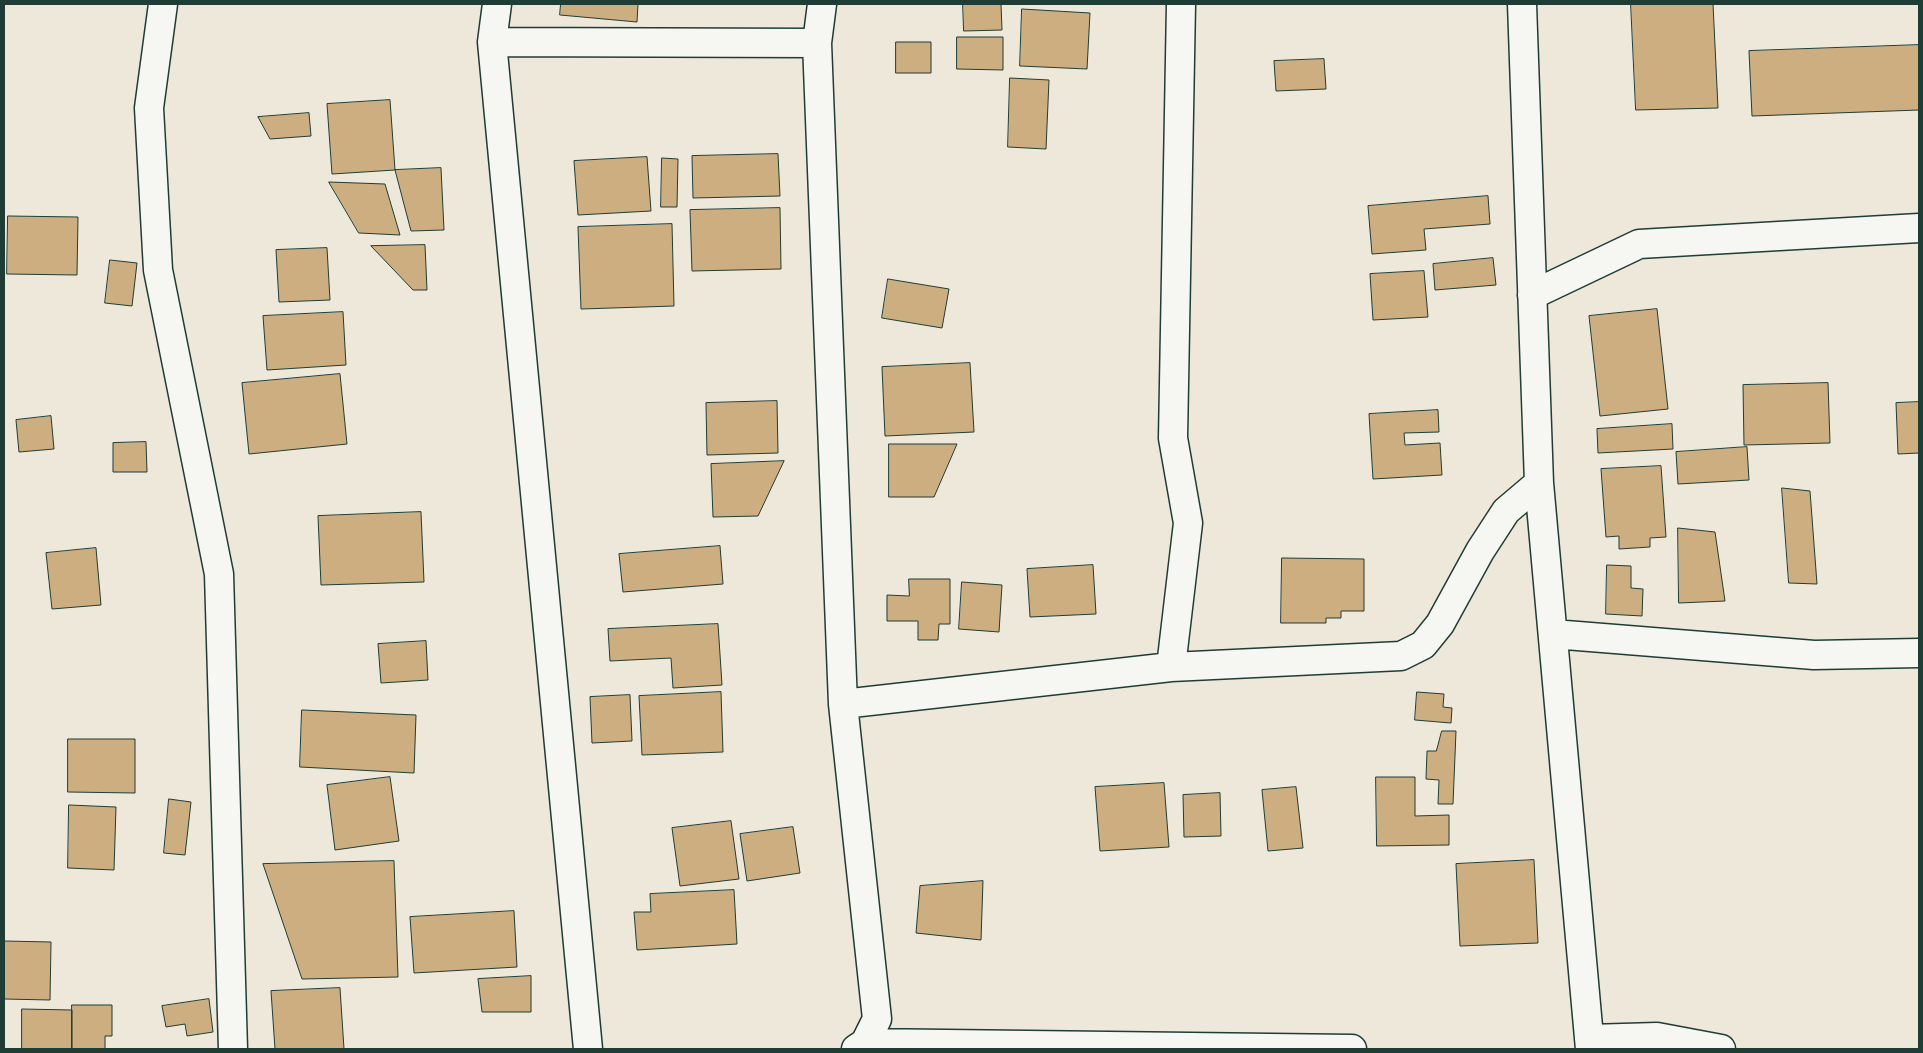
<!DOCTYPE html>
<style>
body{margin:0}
#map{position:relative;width:1923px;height:1053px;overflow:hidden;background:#eee8db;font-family:Caveat,sans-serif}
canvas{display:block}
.frame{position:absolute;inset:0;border:5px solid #1f3d34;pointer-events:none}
</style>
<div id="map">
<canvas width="1923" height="1053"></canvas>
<div class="frame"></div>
</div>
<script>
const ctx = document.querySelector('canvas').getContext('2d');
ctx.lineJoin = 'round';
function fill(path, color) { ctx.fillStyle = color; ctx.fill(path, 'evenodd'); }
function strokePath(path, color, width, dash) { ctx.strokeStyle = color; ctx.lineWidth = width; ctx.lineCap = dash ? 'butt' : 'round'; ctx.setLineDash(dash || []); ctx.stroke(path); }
const building = new Path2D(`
 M561 4H638L637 22 560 15Z
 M963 4H1001L1002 30 964 31Z
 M1631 4H1713L1718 108 1636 110Z
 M1022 9 1090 13 1087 69 1020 66Z
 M957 37H1003V70L957 69Z
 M896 42H931V73H896Z
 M1919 45V110L1752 116 1749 51Z
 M1324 59 1326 89 1276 91 1274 61Z
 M1010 78 1049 80 1046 149 1008 147Z
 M390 100 395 170 332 174 327 104Z
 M309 113 311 136 270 139 258 117Z
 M778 154 780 196 693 198 692 156Z
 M647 157 651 211 578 215 574 161Z
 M662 158 678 159 677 207H661Z
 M441 168 444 230 411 231 395 170Z
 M329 182 385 184 400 235 359 233Z
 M1488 196 1490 224 1424 229 1426 250 1372 254 1368 206Z
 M780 208 781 269 692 271 690 210Z
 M8 216 78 217 77 275 7 274Z
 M672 224 674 306 581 309 578 227Z
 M425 245 427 290H413L371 246Z
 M327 248 330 300 279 302 276 250Z
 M1493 258 1496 285 1435 290 1433 264Z
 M110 260 137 263 132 306 105 303Z
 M1424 271 1428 317 1373 320 1370 274Z
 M888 279 949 289 942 328 882 318Z
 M1657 309 1668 409 1600 416 1589 316Z
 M343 312 346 365 267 370 263 316Z
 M970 363 974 432 885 436 882 367Z
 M340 374 347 444 249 454 242 383Z
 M1828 383 1830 443 1744 445 1743 385Z
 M777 401 778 453 707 455 706 403Z
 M1919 402V453L1898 454 1896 403Z
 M1438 410 1439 432 1404 433 1405 445 1440 443 1442 475 1373 479 1369 414Z
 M51 416 54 449 19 452 16 420Z
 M1672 424 1673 449 1598 453 1597 429Z
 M146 442 147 472H113V443Z
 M889 444H957L934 497H889Z
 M1747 447 1749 480 1678 484 1676 452Z
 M784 461 758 516 713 517 711 464Z
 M1661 466 1666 537 1650 538V547L1619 549V536L1606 537 1601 469Z
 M1782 488 1810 491 1817 584 1789 583Z
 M421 512 424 582 321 585 318 516Z
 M1678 528 1715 532 1725 601 1679 603Z
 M720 546 723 584 623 592 619 554Z
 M96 548 101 605 52 609 46 553Z
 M1282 558 1364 559V611H1341V618H1326V623H1281Z
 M1093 565 1096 614 1030 617 1027 569Z
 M1607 565 1631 566V588L1643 589 1642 616 1606 614Z
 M909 579H950V624H939L938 640H918V621H887V595L909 596Z
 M962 582 1002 585 999 632 959 629Z
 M718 624 722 685 673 688 671 658 610 661 608 629Z
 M426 641 428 680 381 683 378 644Z
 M721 692 723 752 642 755 639 696Z
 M1417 692 1444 694 1443 707 1452 708 1451 723 1415 720Z
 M630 695 632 741 592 743 590 697Z
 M302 710 416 715 414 773 300 767Z
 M1442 731H1456L1453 804H1438L1439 780 1426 779 1427 751H1436Z
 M68 739H135V793L68 792Z
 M390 777 399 841 335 850 327 785Z
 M1376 777H1415V816L1449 815V845L1377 846Z
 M1164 783 1169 847 1100 851 1095 787Z
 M1296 787 1303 848 1268 851 1262 790Z
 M1220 793 1221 836 1184 837 1183 795Z
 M169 799 191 802 185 855 164 853Z
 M69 805 116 807 114 870 68 868Z
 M731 821 739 879 680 886 672 828Z
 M793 827 800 873 747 881 740 834Z
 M1534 860 1538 943 1460 946 1456 864Z
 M394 861 398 977 302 979 263 864Z
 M983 881 981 940 916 933 920 886Z
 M734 890 737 944 637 950 634 912H651L650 894Z
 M514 911 517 967 414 973 410 917Z
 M4 941 51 942 50 1000 4 999Z
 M531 976V1012H482L478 979Z
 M340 988 344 1049H275L271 991Z
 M209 999 213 1032 187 1036 185 1024 166 1027 162 1006Z
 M72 1005H112V1036H105V1049H72Z
 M22 1009 72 1010V1049H22Z`);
fill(building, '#cdae81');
strokePath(building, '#1f3d34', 1);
const street = new Path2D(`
 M163 4 149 108 158 270 219 574 233 1049
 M497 4 492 42 588 1049
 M1522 4 1539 483 1590 1049
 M492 42 817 43 843 704 877 1019 865 1043 856 1049
 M817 43 822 4
 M1532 295 1639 244 1919 228
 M1553 634 1814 655 1919 653
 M1171 667 1188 523 1173 438 1181 4
 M843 704 1171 667 1401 656 1423 645 1440 624 1480 551 1506 511 1539 483
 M1589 1039 1657 1037 1721 1049
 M865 1043 1352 1049`);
strokePath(street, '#1f3d34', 31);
strokePath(street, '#f6f6f2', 28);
</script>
